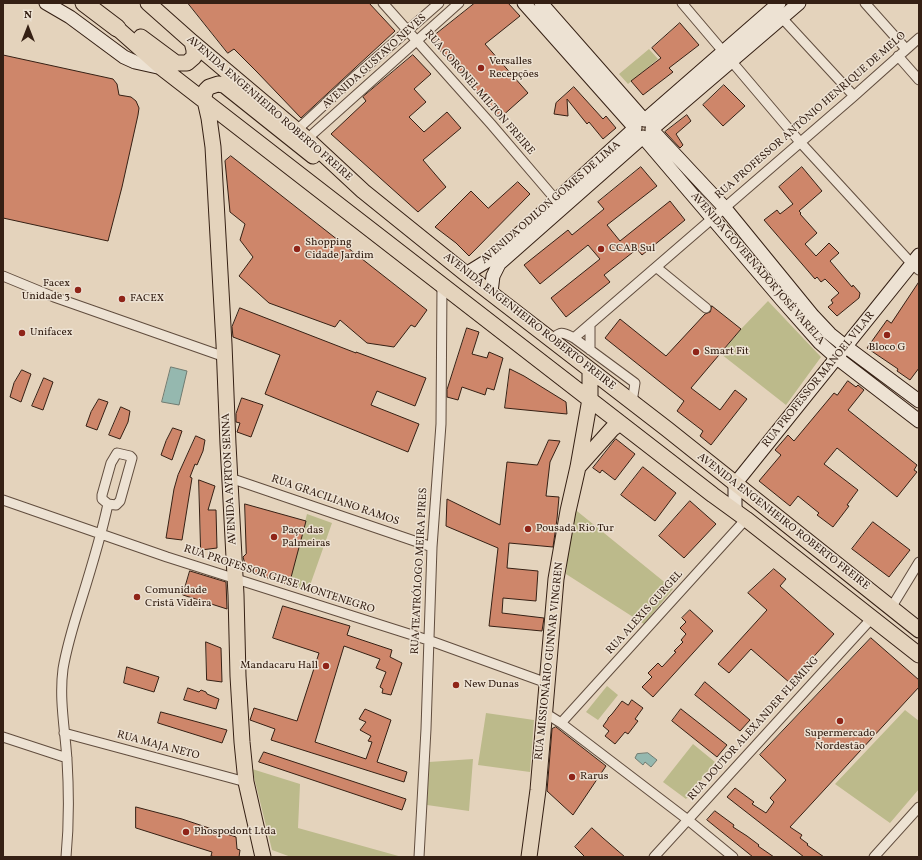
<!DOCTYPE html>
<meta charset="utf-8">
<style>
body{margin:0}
#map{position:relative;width:922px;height:860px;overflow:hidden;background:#e4d3bc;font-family:Vollkorn,serif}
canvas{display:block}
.frame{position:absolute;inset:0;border:4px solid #352014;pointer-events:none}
.north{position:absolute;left:8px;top:8px;width:40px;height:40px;-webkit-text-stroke:3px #ede2d3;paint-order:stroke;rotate:0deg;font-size:11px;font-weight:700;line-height:16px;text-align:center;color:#352014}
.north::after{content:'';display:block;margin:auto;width:14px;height:18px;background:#352014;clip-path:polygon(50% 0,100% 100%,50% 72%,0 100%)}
</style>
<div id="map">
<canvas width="922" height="860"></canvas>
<div class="frame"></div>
<div class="north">N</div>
</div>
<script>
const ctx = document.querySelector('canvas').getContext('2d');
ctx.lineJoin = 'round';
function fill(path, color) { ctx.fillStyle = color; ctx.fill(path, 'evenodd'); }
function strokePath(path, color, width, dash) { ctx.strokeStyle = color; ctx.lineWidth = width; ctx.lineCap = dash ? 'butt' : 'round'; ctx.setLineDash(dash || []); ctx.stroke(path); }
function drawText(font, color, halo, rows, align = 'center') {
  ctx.font = font + ' Vollkorn,serif'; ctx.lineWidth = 3; ctx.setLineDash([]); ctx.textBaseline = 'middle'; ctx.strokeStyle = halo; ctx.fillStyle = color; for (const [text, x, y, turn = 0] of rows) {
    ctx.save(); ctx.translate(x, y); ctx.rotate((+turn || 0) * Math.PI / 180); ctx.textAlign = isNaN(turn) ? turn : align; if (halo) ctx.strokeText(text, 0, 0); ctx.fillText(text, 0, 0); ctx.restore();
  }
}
fill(new Path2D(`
 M649 49 658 59 628 84 619 74Z
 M768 301 821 357 786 405 721 354 741 329Z
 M572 507 673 589 644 624 566 574Z
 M307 514 332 523 308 591 289 585Z
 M607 686 618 695 598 720 586 712Z
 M905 710 919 721V789L890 823 835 784Z
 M486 713 534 720 530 772 478 765Z
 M693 744 715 762 686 799 663 782Z
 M473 759 469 811 427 805 429 762Z
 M252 769 300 784 298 828 402 857H291L272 850Z`), '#bcba8b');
const water = new Path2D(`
 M171 367 187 371 179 405 162 402Z
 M648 753 657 760 651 767 645 762 643 765 635 758 637 754Z`);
fill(water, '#95b8af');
strokePath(water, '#6f7b71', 1);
const building = new Path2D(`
 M188 3H369L395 31 301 118 257 72 234 49 228 53Z
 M475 3H508L520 16 485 44 528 93 500 118 430 39Z
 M680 23 699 45 669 68 673 72 643 95 631 81 661 58 652 48Z
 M3 55 113 79 117 84 119 95 131 97 136 101 139 108 138 115 122 187 108 241 3 218Z
 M413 55 431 74 414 89 426 102 409 117 424 132 447 112 461 128 423 160 446 187 418 212 331 134 366 101 363 97Z
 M724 85 745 106 723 126 703 105Z
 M574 87 603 119 606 116 616 128 603 139 589 122 587 124 567 99 568 116 554 114 556 103Z
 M687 115 691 121 676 134 683 145 680 148 665 132Z
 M231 156 427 310 415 327 411 325 394 347 367 343 340 320 335 327 269 303 239 276 253 257 240 240 245 224 230 212 225 161Z
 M641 167 657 186 607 225 620 241 670 201 685 220 642 255 637 249 604 275 610 282 566 317 551 298 600 259 588 245 540 284 524 265 568 230 572 235 604 209 598 202Z
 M802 167 822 191 799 211 801 213 800 214 817 233 805 244 816 256 829 243 839 253 830 261 852 287 853 285 860 293 859 298 837 316 828 307 833 303 831 300 839 293 825 279 821 282 817 277 815 279 764 220 777 210 780 214 793 204 779 187Z
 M518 182 530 194 469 256 456 243 435 227 471 191 488 208Z
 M919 282V368L910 380 897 371 898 369 867 348 887 320 891 323Z
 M712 306 741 329 691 388 720 410 735 390 747 399 711 445 700 436 703 431 677 411 684 401 605 338 620 319 666 356 705 314 710 312Z
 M240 308 356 353V352L426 378 415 406 377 391 371 405 419 424 408 452 265 394 280 355 233 337 232 327Z
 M467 328 479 332 472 354 487 358 489 352 503 358 494 390 487 388 485 395 462 387 458 400 447 397V390Z
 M510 369 524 376 566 402 567 414 505 408Z
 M22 370 31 374 21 402 10 397 14 383Z
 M44 378 53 382 43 410 32 406Z
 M848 381 856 387 858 385 864 390 848 410 917 465 914 470 917 472 897 497 837 448 824 464 858 490 847 505 849 506 833 527 817 515 819 513 798 496 790 506 759 481 781 455 775 450 788 435 794 441 834 393 837 395Z
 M242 398 263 405 251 437 237 432 240 423 236 422V414Z
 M99 399 108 402 97 430 86 426 91 412Z
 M121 407 130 411 128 422 120 439 109 435Z
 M173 428 182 431 172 460 161 455 166 441Z
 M196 436 205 440 203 451 197 465 195 464 190 477 192 478 182 540 166 538 174 489 178 475Z
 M616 439 635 454 615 480 602 470 600 473 593 468Z
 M549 440 560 441 550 462 546 496 559 497 557 519 553 547 509 543 507 568 538 571 536 601 503 598 502 613 544 618 542 631 489 626 498 548 446 526 447 499 500 525 507 462 537 465Z
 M643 467 676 493 655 521 621 495Z
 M199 480 215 486 208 510H216L217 548 201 550Z
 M690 501 716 524 684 558 659 536Z
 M245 504 306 521 289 585 247 571 243 557 246 554Z
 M873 522 910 550 889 577 852 549Z
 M774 569 786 579 780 586 834 634 790 683 751 649 729 673 718 664 767 610 748 593Z
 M190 571 226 582 227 609 183 595Z
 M283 606 350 626 347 635 392 650 390 657 402 663 391 695 382 693 383 689 380 687 386 672 376 668 380 659 344 646 315 742 366 759 372 742 368 741 371 736 360 730 366 722 359 719 365 709 391 720 377 762 407 772 404 782 271 740 275 729 250 720 254 708 297 721 319 653 273 638Z
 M690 610 713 631 653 697 642 687 652 677 648 673 658 663 662 667 676 652 674 651 683 642 681 640 686 634 680 628 686 622 682 618Z
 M871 638 919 680V687L790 827 802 835 800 838 808 844 807 845 824 857H804L727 797 735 788 754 802 752 804 766 813 774 802 770 798 786 780 760 755Z
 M206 642 221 648 222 682 207 680Z
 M127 667 159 677 154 692 124 683Z
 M705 682 750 720 740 731 695 695Z
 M188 688 199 692 201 690 206 692 207 694 219 699 216 709 184 700Z
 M632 700 643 708 635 719 638 721 628 734 625 732 615 744 605 736 609 731 603 726 608 719V718L612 714 622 701 628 705Z
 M681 709 727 745 717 757 672 721Z
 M161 712 227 730 222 743 158 723Z
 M556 727 606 766 573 815 547 791 552 729Z
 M264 752 267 753 406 799 402 810 259 762Z
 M136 807 182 819 236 837 237 849 240 850 239 857H216L211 856 212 852 136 828Z
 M715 811 734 825 733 827 747 836 759 845 758 846 774 857H753L707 820Z
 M592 828 603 838 625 857H585L575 847Z`);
fill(building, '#ce866a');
strokePath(building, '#352014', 1);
const street = new Path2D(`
 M383 3 491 124 556 200
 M682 3 800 142 912 264 919 270
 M865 3 906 49
 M782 18 854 96
 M898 56 919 80
 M297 130 351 80 439 3
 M307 139 459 3
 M656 267 706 308
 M3 276 54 297 225 357
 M574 338 854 96 919 38
 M551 339C562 331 562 332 574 338L635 383 632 402
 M590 350V324
 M230 478 432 547
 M3 500 167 557 428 640 547 683
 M891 608 919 562
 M545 713 561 723 688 820 733 857
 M561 723 746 519
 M64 733 246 782
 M3 737 67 758
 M66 857C69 825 69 792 67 760 65 729 59 699 63 669 67 645 74 623 81 601 91 569 101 537 108 504L116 505 120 501 132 458 130 456 117 453 111 463 102 495V499L108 504
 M419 857 426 729 432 547 441 424 442 285
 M654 857 872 618
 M874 857 919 807`);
const secondary = new Path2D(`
 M46 3 70 17 124 57 135 62 162 68
 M524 3 635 128
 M541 3 644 120
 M645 120 779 3
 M652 129 799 3
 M652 130 724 207 813 316 830 334 845 346 919 401
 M643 137 782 300 820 343 837 358 919 421
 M466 274 487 261 498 253 635 128
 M491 292 493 276 499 264 643 137
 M735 510V484L919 255`);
const primary = new Path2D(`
 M148 3 192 42 307 139 363 191 466 274 667 429 919 630
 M117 28 162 68 713 495 746 519 919 655
 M141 37 176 63H187L194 57V50L192 42
 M578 467 612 429 620 423
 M263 857 246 782 242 742 238 676 236 595 228 444 224 344 213 147 209 118 204 96 206 90 209 87 218 84 224 85 313 156
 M529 857 538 790 556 579 568 511 578 467 590 399V370`);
const highway = new Path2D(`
 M84 3 117 28`);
strokePath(street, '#614d3e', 11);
strokePath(secondary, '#352014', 15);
strokePath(primary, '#352014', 17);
strokePath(highway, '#352014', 19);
strokePath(street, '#ede2d3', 9);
strokePath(secondary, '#ede2d3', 13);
strokePath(primary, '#e4d3bc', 15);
strokePath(highway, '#e4d3bc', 17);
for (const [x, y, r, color] of [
 [481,68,4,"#8f2418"],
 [297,249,4,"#8f2418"],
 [601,249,4,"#8f2418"],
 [78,290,4,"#8f2418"],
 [122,299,4,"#8f2418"],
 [22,333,4,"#8f2418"],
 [887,335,4,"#8f2418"],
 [696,352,4,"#8f2418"],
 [528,529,4,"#8f2418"],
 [274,537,4,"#8f2418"],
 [137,597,4,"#8f2418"],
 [326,666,4,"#8f2418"],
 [456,685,4,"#8f2418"],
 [840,721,4,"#8f2418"],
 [572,777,4,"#8f2418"],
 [186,832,4,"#8f2418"]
]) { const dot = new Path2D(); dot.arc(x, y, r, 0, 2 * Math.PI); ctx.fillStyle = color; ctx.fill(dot); strokePath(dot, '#ede2d3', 1.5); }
drawText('11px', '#352014', '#ede2d3', [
 ["AVENIDA GUSTAVO NEVES",375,62,-42],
 ["RUA CORONEL MILTON FREIRE",479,93,49],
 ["AVENIDA ENGENHEIRO ROBERTO FREIRE",269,109,41],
 ["RUA PROFESSOR ANTÔNIO HENRIQUE DE MELO",811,116,-41],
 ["AVENIDA ODILON GOMES DE LIMA",551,203,-41],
 ["AVENIDA GOVERNADOR JOSÉ VARELA",757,269,49],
 ["AVENIDA ENGENHEIRO ROBERTO FREIRE",529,322,38],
 ["RUA PROFESSOR MANOEL VILAR",819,380,-51],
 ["AVENIDA AYRTON SENNA",230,479,-93],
 ["RUA GRACILIANO RAMOS",335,501,19],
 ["AVENIDA ENGENHEIRO ROBERTO FREIRE",783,522,38],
 ["RUA TEATRÓLOGO MEIRA PIRES",420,571,-87],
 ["RUA PROFESSOR GIPSE MONTENEGRO",279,580,18],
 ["RUA ALEXIS GURGEL",645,613,-48],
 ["RUA MISSIONÁRIO GUNNAR VINGREN",550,661,-84],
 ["RUA DOUTOR ALEXANDER FLEMING",754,729,-48],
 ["RUA MAJA NETO",158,746,15]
]);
drawText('11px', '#352014', '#ede2d3', [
 ["Versalles",489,62],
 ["Recepções",489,75],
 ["Shopping",305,243],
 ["Cidade Jardim",305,256],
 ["CCAB Sul",609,249],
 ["Facex",70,284,"right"],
 ["Unidade 3",70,297,"right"],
 ["FACEX",130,299],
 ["Unifacex",30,333],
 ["Bloco G",887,348,"center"],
 ["Smart Fit",704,352],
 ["Pousada Rio Tur",536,529],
 ["Paço das",282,531],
 ["Palmeiras",282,544],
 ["Comunidade",145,591],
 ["Cristã Videira",145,604],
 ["Mandacaru Hall",318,666,"right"],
 ["New Dunas",464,685],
 ["Supermercado",840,734,"center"],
 ["Nordestão",840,747,"center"],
 ["Rarus",580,777],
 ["Phospodont Ltda",194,832]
], 'left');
</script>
